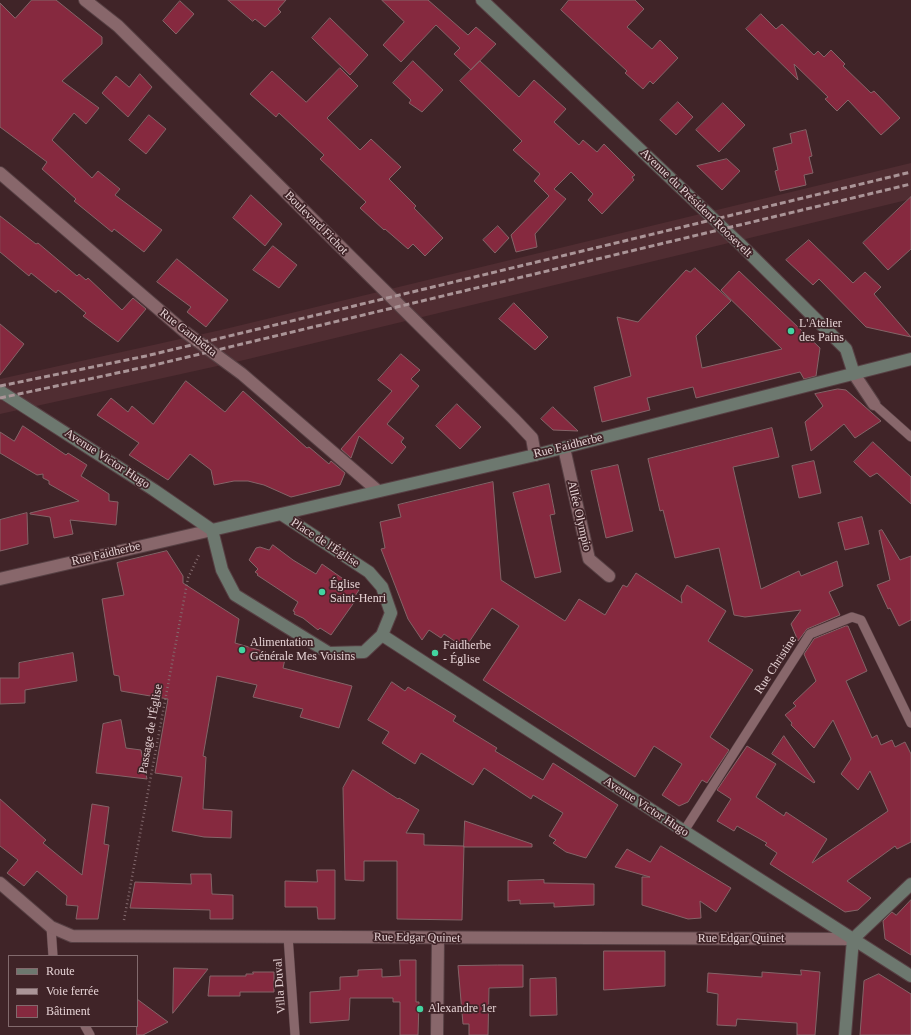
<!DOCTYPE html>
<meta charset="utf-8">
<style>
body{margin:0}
#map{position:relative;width:911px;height:1035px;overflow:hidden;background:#402428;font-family:"Times New Roman",serif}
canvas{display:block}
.legend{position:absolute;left:8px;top:955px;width:130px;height:72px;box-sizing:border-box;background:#402428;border:1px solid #826a6d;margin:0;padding:5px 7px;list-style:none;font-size:12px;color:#e6d3d5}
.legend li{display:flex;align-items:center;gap:8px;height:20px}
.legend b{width:20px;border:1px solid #826a6d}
</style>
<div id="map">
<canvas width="911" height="1035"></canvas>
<ul class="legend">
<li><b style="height:5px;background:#6d786f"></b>Route</li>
<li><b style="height:5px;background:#aa9497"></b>Voie ferrée</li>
<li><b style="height:11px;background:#86293f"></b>Bâtiment</li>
</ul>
</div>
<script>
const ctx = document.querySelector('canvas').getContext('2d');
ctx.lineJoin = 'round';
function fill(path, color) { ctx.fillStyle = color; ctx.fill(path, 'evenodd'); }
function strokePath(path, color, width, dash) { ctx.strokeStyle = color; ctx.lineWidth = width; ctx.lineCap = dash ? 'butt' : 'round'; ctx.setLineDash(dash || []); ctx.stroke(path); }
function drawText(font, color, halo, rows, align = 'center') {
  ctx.font = font + ' "Times New Roman",serif'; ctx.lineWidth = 3.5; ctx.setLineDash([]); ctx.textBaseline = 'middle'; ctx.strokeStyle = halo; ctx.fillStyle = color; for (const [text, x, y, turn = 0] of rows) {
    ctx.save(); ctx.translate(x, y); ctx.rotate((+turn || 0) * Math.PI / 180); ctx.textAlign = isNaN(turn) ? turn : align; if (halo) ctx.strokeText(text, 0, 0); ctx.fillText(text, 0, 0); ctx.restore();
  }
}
fill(new Path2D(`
 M911 163V199L240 361 0 414V379L221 330Z`), '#502d32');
const building = new Path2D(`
 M32 0H56L102 37V44L62 81 99 108 86 124 74 113 52 140 92 178 98 171 120 189 115 195 162 230 144 252 114 229 112 232 74 201 76 199 42 169 47 162 0 127V3L15 18Z
 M228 0H286L278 9 281 12 265 27 255 19 253 21Z
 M382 0H428L468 35 476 27 496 44 471 70 454 54 460 48 436 25 401 62 383 45 404 22Z
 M569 0H635L644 9 627 27 652 49 660 40 678 58 653 84 650 81 643 89 625 73 627 71 561 10Z
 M180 1 194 14 176 34 163 21Z
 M761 14 776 29 782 24 814 55 818 51 824 57 831 50 845 64 843 66 871 93 874 91 900 118 881 135 848 100 837 111 825 99 828 97 794 64 798 80 746 29Z
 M330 18 368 55 350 75 312 38Z
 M413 61 443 90 422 112 409 103 411 100 393 83Z
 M480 61 519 97 534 80 566 109 554 122 579 145 583 140 597 152 604 144 635 175 632 177 634 180 602 214 588 200 593 194 571 172 554 189 566 199 535 234 537 247 516 252 511 235 549 196 534 181 540 174 513 150 522 141 460 81Z
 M340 68 358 86 327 118 360 150 371 139 401 167 389 179 416 206 414 208 443 238 425 256 413 244 408 249 385 229 384 230 360 208 366 202 320 159 324 155 279 113 276 117 250 94 272 71 306 102Z
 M140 74 152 87 128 117 102 93 116 76 129 87Z
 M678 102 693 117 676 135 660 120Z
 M723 103 745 125 719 152 696 130Z
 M149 115 166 129 146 154 129 140Z
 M806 130 812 156 809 157 813 173 804 175 806 185 780 191 775 171 778 170 773 148 792 143 790 134Z
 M727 159 740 171 722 190 697 166Z
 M251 195 282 224 265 246 233 218Z
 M911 197V249L888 270 863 243Z
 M0 216 36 244 38 243 77 276 79 274 86 280 88 278 122 310 133 298 146 309 118 342 83 316 86 313 58 290 56 293 31 273 29 276 0 252Z
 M498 226 509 238 495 253 483 240Z
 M809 240 853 283 865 272 881 287 874 294 911 337 866 327 819 279 813 285 786 260Z
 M273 246 297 265 279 288 253 270Z
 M177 259 228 300 206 327 187 312 191 307 157 282Z
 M695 268 731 301 696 336 702 368 782 349 721 290 739 271 820 348 816 376 804 379 800 372 696 398 693 387 647 398 650 410 602 422 594 387 631 376 617 317 638 322 686 270 690 272Z
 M514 303 548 337 535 350 499 319Z
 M0 324 24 344 0 375Z
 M401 354 420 370 411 379 419 386 387 424 404 438 401 442 406 447 392 464 359 436 351 458 341 449 392 391 378 380Z
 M186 381 225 412 243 391 307 448 309 447 329 464 331 461 345 473 340 485 291 497 264 485 248 481H234L214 485 211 470 190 454 168 480 129 455 139 443 97 415 111 398 128 412 132 406 153 424Z
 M838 389 846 390 881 421 855 438 844 424 811 451 805 422 823 406 815 394Z
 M457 404 481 427 460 449 436 426Z
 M553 407 578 431 553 430 541 419Z
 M23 426 66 455 68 453 87 465 81 476 109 494V501L118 502 116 525 70 520 73 534 54 538 50 517 30 514V513L79 501 49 484V481L43 478V474L37 475 0 453V432L14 441Z
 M772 428 779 457 733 467 761 589 799 571 801 576 837 561 843 586 829 592 840 615 807 629 798 641 791 624 801 610 745 617 734 615 719 548 675 558 663 510 660 511 648 459Z
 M873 442 911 477V504L877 473 870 477 854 462Z
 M814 461 821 493 799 498 792 466Z
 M618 465 633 531 606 538 591 471Z
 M493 482 501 580 565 621 579 599 605 615 623 585 627 587 636 573 682 603 681 596 687 585 726 611 708 641 753 670 710 737 729 750 707 783 702 780 688 802 679 806 662 795 682 764 654 746 635 777 483 680 519 626 492 608 465 648 444 634 441 638 429 630 422 640 408 619 381 549 385 548 380 522 401 517 398 505Z
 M549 484 555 514 550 515 561 572 535 578 513 493Z
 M27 513 28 544 0 551V520Z
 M862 517 869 544 845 550 838 523Z
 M882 530 900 560 911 556V620L899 626 890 608 888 609 877 585 890 580 879 531Z
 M273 545 293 560 316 574 322 564 359 590 353 599 355 601 331 635 320 628 318 630 303 618 294 614 295 612 293 611 298 602 257 575 258 574 255 572 258 569 249 560 256 548 260 547 269 550Z
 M167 551 183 576V583L239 619 235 643 266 652 265 655 285 659 283 668 352 686 339 728 300 717 303 709 253 697 257 685 217 676 203 756 206 757 203 809 232 811 231 838 204 837 172 831 182 777 155 773 168 699 121 691 119 676 114 675 102 599 124 595 117 563Z
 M846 626H848L867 671 846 681 872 738 877 735 881 745 892 740 895 747 905 742 911 754V842L897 849 895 846 847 881 871 898 858 910 845 912 770 864 777 853 765 845 767 843 737 826 734 831 717 821 731 799 717 790 747 746 776 764 756 797 784 816 786 812 827 839 812 863 888 811 870 771 858 790 841 774 851 759 833 720 814 748 791 725 792 723 785 715 796 706 793 703 816 681 804 654 814 639Z
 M73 653 77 681 25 690V703L0 704V678H19V663Z
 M392 682 405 691 408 687 456 716 453 721 497 748 495 751 543 780 553 763 618 805 586 858 566 852 553 843 556 840 549 836 563 813 533 795 531 799 484 768 473 785 421 753 415 764 382 743 389 732 368 720Z
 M121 720 126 748 141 750 147 779 96 773 103 724Z
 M784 736 815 782 814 783 772 754Z
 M353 770 398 799 399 798 419 810 406 833 424 834V845L464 846 462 920 397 919V861H364V881L345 880 343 788Z
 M0 799 46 840 43 843 82 875 92 804 109 807 104 844 109 845 98 919H76L78 906 66 905 67 896 37 871 24 886 7 873 18 860 0 846Z
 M465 821 532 844V847H464Z
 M661 846 731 888 716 912 700 901 701 918 688 919 642 905V877H650L615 867 627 849 650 862Z
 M317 870H335V919H318L317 907H285V881L317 882Z
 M191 874H211L212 894 233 895V919H210V910L130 908 135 882 191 884Z
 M544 880V883L594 884V905L554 907V903L520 904V900L508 901V881Z
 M911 900V955L885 939 883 921 892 912 896 915Z
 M604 951H665V986L604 990Z
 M400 960H416V1002H419L418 1035H400V1002H393V998H350L349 1020 310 1023V992L340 990V977L358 976V970L382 969V977L400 976Z
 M498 965H523V987L489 988 488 1035H469V1024H463L458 966Z
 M174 968 208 969 173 1013Z
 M801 970 820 972 815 1035H797V1023L737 1019 736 1026 717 1025 718 994 707 992 708 973 762 977V972L801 975Z
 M253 972H274V992H240V996H208L210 976H246V974H253Z
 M879 974 911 994V1035H860L864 981Z
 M556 978 557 1015 530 1016V979Z
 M137 999 168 1022 143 1035H137Z`);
fill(building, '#86293f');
strokePath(building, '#846468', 1);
const lane = new Path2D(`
 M874 404 911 437
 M684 831 810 634 852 617 861 620 911 723
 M51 927 53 956
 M288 936 295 1035
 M85 1026 90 1035`);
const street = new Path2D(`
 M85 0 118 26 514 419 532 438 535 455
 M0 173 185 332 242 374 378 491
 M854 374 874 404
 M564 448 589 559 609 576
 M0 579 212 530
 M0 883 51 927 72 936 853 939
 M437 1035 438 939`);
const secondary = new Path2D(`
 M482 0 739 243 846 349 854 374
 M0 391 154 490 212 530
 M212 530 535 455 911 359
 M212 530 222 570 235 595 329 653 364 652 382 635 391 613 382 587 369 572 281 514
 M382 635 684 831 911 976
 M845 1035 853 939 911 884`);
strokePath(lane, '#574044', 10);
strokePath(street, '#574044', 14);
strokePath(secondary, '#574044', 14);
strokePath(new Path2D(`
 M124 920 188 578 200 553`), '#836a6e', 2.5, [1, 3]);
strokePath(lane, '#88676b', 9);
strokePath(street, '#88676b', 12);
strokePath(secondary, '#6d786f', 12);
strokePath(new Path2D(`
 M0 386 146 356 911 172
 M0 398 150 366 911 184`), '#aa9497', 3, [6, 3]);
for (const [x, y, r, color] of [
 [791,331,4,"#43d4a0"],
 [322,592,4,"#43d4a0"],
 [242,650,4,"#43d4a0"],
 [435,653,4,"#43d4a0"],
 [420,1009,4,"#43d4a0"]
]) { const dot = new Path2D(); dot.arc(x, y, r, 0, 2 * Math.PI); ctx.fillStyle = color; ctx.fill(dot); strokePath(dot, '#402428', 1.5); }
drawText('12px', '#e6d3d5', '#402428', [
 ["Avenue du Président Roosevelt",696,203,44],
 ["Boulevard Fichot",316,223,45],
 ["Rue Gambetta",188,333,38],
 ["Rue Faidherbe",568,446,-14],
 ["Avenue Victor Hugo",107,459,33],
 ["Allée Olympio",579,516,77],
 ["Place de l'Église",325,543,33],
 ["Rue Faidherbe",106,554,-13],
 ["Rue Christine",776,665,-57],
 ["Passage de l'Église",151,729,-80],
 ["Avenue Victor Hugo",646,807,33],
 ["Rue Edgar Quinet",417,938,1],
 ["Rue Edgar Quinet",741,939],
 ["Villa Duval",280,986,-94]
]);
drawText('12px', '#e6d3d5', '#402428', [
 ["L'Atelier",799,324],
 ["des Pains",799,338],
 ["Église",330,585],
 ["Saint-Henri",330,599],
 ["Alimentation",250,643],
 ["Générale Mes Voisins",250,657],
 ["Faidherbe",443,646],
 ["- Église",443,660],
 ["Alexandre 1er",428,1009]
], 'left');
</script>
